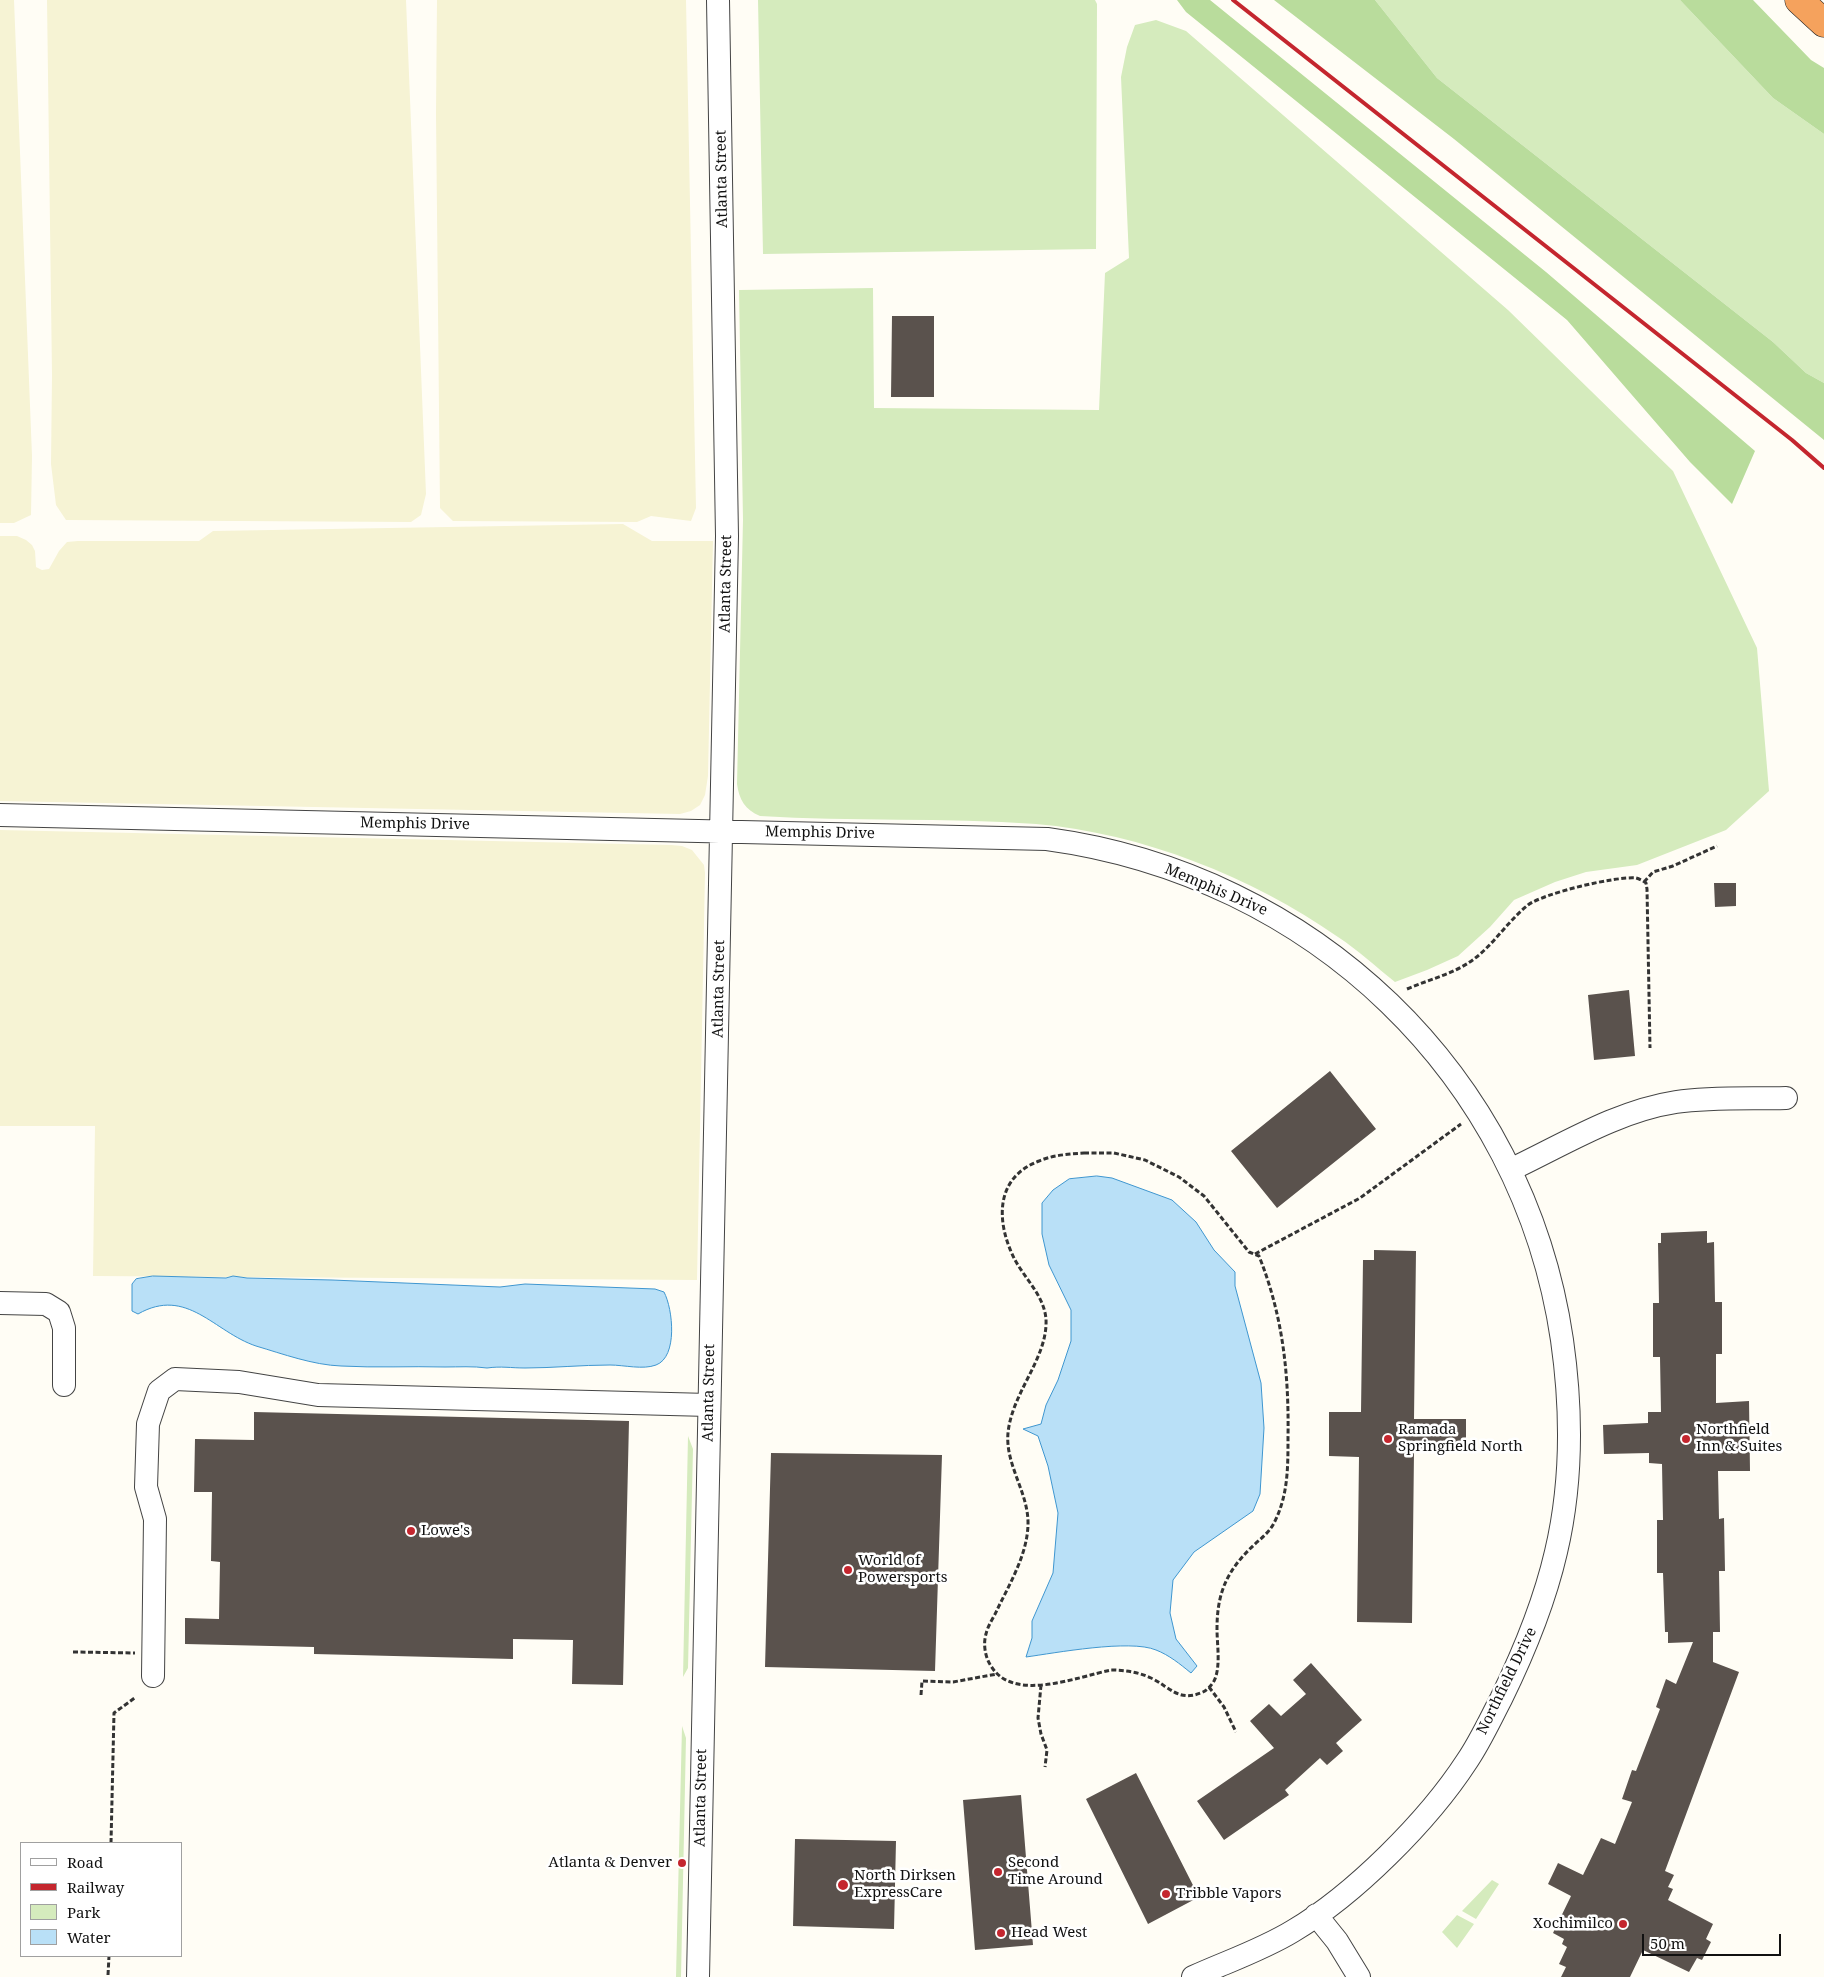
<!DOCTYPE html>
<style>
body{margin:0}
#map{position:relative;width:1824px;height:1977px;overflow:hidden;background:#fffdf5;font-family:"Noto Serif",serif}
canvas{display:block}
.legend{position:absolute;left:20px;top:1842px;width:162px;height:115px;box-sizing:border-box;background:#fff;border:1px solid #a0a0a0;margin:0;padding:6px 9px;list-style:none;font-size:15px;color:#111}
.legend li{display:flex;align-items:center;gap:10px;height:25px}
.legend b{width:25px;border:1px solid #a0a0a0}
.scale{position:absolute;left:1642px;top:1934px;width:139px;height:22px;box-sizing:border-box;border:2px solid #111;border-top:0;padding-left:6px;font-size:15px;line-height:18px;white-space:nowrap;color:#111;-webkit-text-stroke:4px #fff;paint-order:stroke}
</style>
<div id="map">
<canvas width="1824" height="1977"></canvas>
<ul class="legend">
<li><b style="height:6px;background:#fff"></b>Road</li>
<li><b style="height:6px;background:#c4262e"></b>Railway</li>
<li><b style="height:14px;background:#d5ebbd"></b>Park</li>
<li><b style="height:14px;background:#b9e0f7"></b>Water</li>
</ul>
<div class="scale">50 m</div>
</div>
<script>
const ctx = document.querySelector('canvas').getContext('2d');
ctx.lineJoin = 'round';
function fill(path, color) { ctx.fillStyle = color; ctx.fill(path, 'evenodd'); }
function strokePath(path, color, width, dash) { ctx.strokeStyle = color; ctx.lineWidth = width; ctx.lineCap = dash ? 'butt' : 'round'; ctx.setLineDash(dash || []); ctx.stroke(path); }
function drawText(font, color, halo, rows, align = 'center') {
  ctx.font = font + ' "Noto Serif",serif'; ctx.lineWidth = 5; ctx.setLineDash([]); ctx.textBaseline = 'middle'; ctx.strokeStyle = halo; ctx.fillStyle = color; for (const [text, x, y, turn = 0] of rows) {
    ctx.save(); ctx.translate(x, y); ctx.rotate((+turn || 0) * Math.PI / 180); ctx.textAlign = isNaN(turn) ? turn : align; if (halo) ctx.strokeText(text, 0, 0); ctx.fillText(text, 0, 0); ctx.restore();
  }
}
fill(new Path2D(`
 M0 0H14L32 456 31 515 14 523H0Z
 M47 0H406L426 494 421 515 411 522 66 520 56 505 51 464 52 375Z
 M437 0H686L696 508 691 521 651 516 637 522 453 521 440 508 436 114Z
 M623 524 652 541H713L708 776 705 795 700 805 691 811 680 814 0 801V536H17L26 540 32 545 35 551 36 567 42 570 49 569 59 551 67 542 78 541H199L213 531Z
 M0 830 671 845 682 846 692 850 704 865 705 873 697 1280 93 1276 95 1126H0Z`), '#f6f3d4');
fill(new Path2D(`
 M758 0H1095L1097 4 1096 249 763 254Z
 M1375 0H1680L1773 98 1824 134V383L1806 373 1773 342 1437 78Z
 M1156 20 1186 31 1508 310 1673 471 1757 648 1769 791 1726 830 1637 865 1586 872 1555 882 1514 900 1490 927 1458 956 1427 970 1395 982C1376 967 1358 950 1338 937 1252 877 1142 833 1036 824 944 817 852 822 760 816 745 810 739 799 737 784L743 520 739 290 873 288 874 408 1099 410 1105 273 1129 258 1121 77 1127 47 1135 25Z
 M688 1436 693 1449 688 1668 683 1677Z
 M682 1726 686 1738 681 1977H676Z
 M1492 1880 1499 1884 1476 1919 1462 1911Z
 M1457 1915 1474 1924 1457 1948 1442 1932Z`), '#d5ebbd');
fill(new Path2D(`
 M1177 0H1210L1546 272 1755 451 1732 504 1690 462 1567 320 1186 12Z
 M1274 0H1375L1437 78 1773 342 1806 373 1824 383V440L1454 139Z
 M1680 0H1753L1811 60 1824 68V134L1773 98Z`), '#b9dc9c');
const water = new Path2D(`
 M1097 1176 1112 1178 1172 1200 1196 1222 1214 1250 1235 1272V1286L1261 1383 1264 1428 1260 1494 1253 1511 1194 1552 1173 1580 1170 1613 1176 1639 1197 1666 1191 1673C1180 1664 1169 1655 1156 1650 1130 1639 1055 1653 1026 1657L1032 1638V1621L1053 1573 1058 1513 1048 1466 1038 1436 1023 1429 1041 1424 1046 1405 1058 1380 1071 1341V1310L1049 1265 1042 1234V1203L1053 1190 1069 1179Z
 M153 1276 226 1278 233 1276 247 1278 332 1280 500 1287 525 1284 655 1289 664 1292C673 1309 678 1357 656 1365 643 1370 624 1365 610 1365 581 1365 553 1368 525 1368 511 1368 501 1366 487 1368 473 1366 459 1367 445 1367 410 1366 376 1368 341 1366 313 1365 283 1354 256 1346 214 1332 187 1286 138 1314L132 1311V1284L136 1279Z`);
fill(water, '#b9e0f7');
strokePath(water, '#3f96cf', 1);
fill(new Path2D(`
 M892 316H934V397H891Z
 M1714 883H1736V906L1715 907Z
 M1629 990 1635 1056 1594 1060 1588 995Z
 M1330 1071 1376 1129 1277 1208 1231 1151Z
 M1707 1231V1243L1714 1242 1715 1302H1722V1354H1716V1403L1749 1401 1750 1471H1718L1719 1519 1724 1518 1725 1571H1719L1720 1632H1713V1662L1739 1672 1665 1871 1674 1875 1668 1887 1673 1889 1668 1900 1713 1924 1706 1939 1711 1942 1702 1960 1697 1958 1689 1972 1643 1950 1630 1977H1561L1566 1967 1559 1964 1567 1947 1562 1944 1564 1939 1553 1933 1571 1896 1548 1884 1558 1863 1583 1875 1601 1838 1615 1844 1632 1802 1622 1799 1632 1770 1636 1771 1660 1709 1656 1707 1666 1679 1676 1684 1693 1642 1668 1643V1632H1665L1663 1573H1657V1520H1663L1662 1464 1649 1463V1453L1604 1454 1603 1425 1648 1423V1412H1661L1660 1357H1653V1303H1659L1658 1243H1661V1233Z
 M1374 1250 1416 1251 1414 1419H1466V1453L1414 1452 1412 1623 1357 1622 1359 1457 1329 1456V1412H1361L1363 1260H1374Z
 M254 1412 629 1421 623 1685 572 1684 573 1640 513 1639V1659L314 1654V1647L185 1644V1618L219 1619 220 1562 211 1561 212 1492H194L195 1439 254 1440Z
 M771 1453 942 1455 935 1671 765 1667Z
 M1311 1663 1362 1720 1336 1743 1343 1751 1327 1765 1320 1758 1285 1790 1289 1795 1224 1840 1197 1801 1274 1748 1250 1721 1269 1704 1281 1716 1306 1694 1293 1680Z
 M1136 1773 1199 1897 1148 1924 1086 1799Z
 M1021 1795 1033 1945 975 1950 963 1800Z
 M795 1839 896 1841 894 1929 793 1926Z`), '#5a524d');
const minor = new Path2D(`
 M0 815 1047 839C1312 875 1523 1074 1562 1340 1572 1410 1572 1484 1556 1552 1544 1604 1524 1652 1501 1699 1490 1720 1480 1742 1467 1761 1428 1821 1354 1895 1293 1931 1262 1950 1226 1962 1193 1977
 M1510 1170C1563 1145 1617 1111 1676 1102 1712 1097 1750 1099 1786 1098
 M0 1303 46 1304 59 1312 64 1328V1385
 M153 1676 155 1519 146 1487 148 1424 159 1391 175 1379 239 1382 318 1395 709 1405
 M1316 1915 1337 1941 1359 1977
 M698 1977 727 536 718 0`);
const highway = new Path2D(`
 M1799 0 1824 23`);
strokePath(minor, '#444', 24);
strokePath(highway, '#222', 29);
strokePath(new Path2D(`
 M1644 882 1653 872 1673 866 1717 846
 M1407 989C1430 979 1454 974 1474 959 1494 944 1508 921 1528 905 1544 893 1616 876 1636 878 1640 879 1643 881 1646 883L1647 889 1650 1048
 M1084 1153H1114L1145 1160 1179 1177 1204 1196 1249 1252 1259 1256C1283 1316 1289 1374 1288 1438 1288 1468 1288 1496 1274 1523 1270 1531 1263 1537 1256 1543 1240 1558 1227 1573 1221 1595 1218 1606 1217 1617 1217 1629 1217 1645 1221 1667 1214 1681 1211 1686 1207 1690 1203 1692 1179 1703 1170 1687 1151 1678 1138 1672 1125 1670 1111 1670 1077 1677 1013 1703 991 1666 985 1657 983 1644 986 1634 988 1625 994 1617 997 1610 1010 1583 1027 1555 1028 1525 1029 1493 1005 1465 1008 1433 1012 1392 1048 1358 1046 1319 1044 1296 1026 1280 1015 1260 996 1223 994 1178 1039 1161 1053 1155 1069 1154 1084 1153Z
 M1255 1254 1360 1198 1461 1124
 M73 1652 135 1653
 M1041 1685 1038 1718 1041 1734 1047 1750 1045 1767
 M1209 1687 1224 1707 1236 1732
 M921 1695 922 1681 953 1682 997 1674
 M111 1843 114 1713 136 1697
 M108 1975 109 1956`), '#333', 3, [5, 2.5]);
strokePath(minor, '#fff', 22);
strokePath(highway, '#f5a25d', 28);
strokePath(new Path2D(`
 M1233 0 1792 440 1824 468`), '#c4262e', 4);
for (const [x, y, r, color] of [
 [1388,1439,5,"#c4262e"],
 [1686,1439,5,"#c4262e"],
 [411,1531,5,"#c4262e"],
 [848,1570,5,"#c4262e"],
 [682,1863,5,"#c4262e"],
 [998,1872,5,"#c4262e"],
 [843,1885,6,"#c4262e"],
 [1166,1894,5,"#c4262e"],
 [1623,1924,5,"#c4262e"],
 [1001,1933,5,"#c4262e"]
]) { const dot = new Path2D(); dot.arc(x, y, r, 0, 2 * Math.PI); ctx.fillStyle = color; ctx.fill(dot); strokePath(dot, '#fff', 2); }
drawText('15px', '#111', '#fff', [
 ["Atlanta Street",722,179,-91],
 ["Atlanta Street",726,584,-89],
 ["Memphis Drive",415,824,1],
 ["Memphis Drive",820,833,1],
 ["Memphis Drive",1216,890,23],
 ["Atlanta Street",719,989,-89],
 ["Atlanta Street",709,1393,-89],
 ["Northfield Drive",1507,1681,-64],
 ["Atlanta Street",701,1798,-89]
]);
drawText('15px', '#111', '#fff', [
 ["Ramada",1398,1430],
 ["Springfield North",1398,1447],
 ["Northfield",1696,1430],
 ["Inn & Suites",1696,1447],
 ["Lowe's",421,1531],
 ["World of",858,1561],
 ["Powersports",858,1578],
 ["Atlanta & Denver",672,1863,"right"],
 ["Second",1008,1863],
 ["Time Around",1008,1880],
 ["North Dirksen",854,1876],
 ["ExpressCare",854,1893],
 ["Tribble Vapors",1176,1894],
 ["Xochimilco",1613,1924,"right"],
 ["Head West",1011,1933]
], 'left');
</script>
